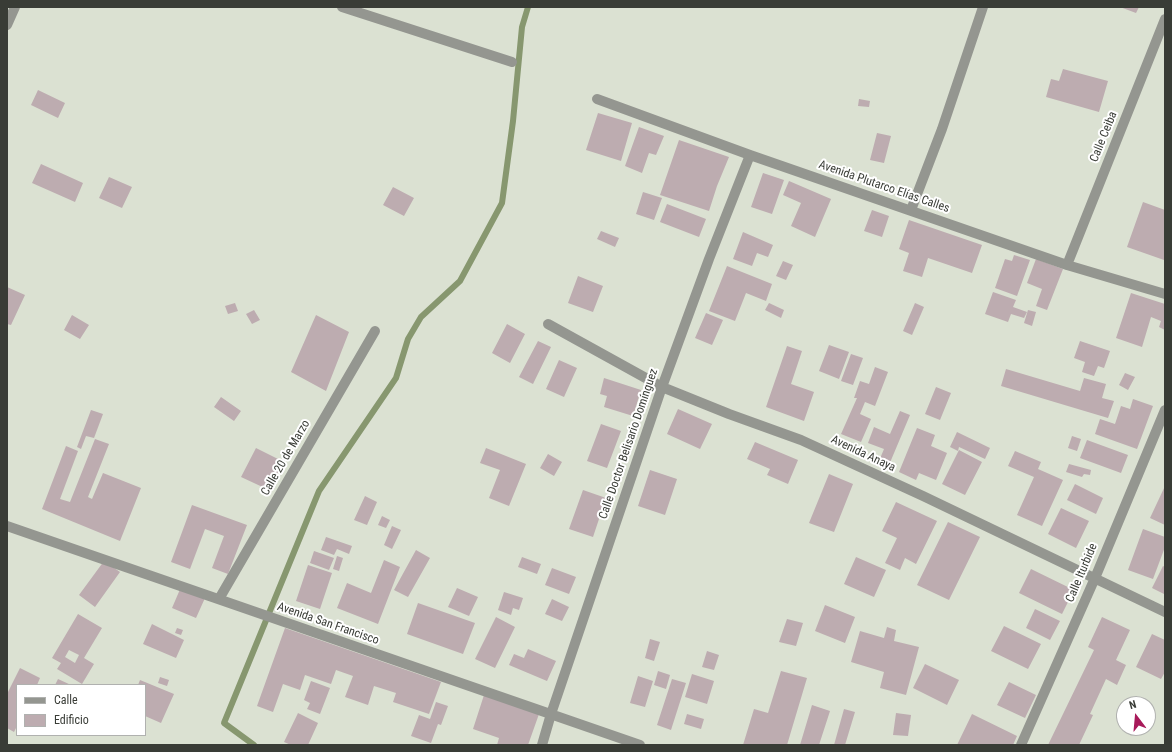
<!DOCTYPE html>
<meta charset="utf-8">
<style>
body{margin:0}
#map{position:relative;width:1172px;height:752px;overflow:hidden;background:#dbe1d2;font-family:"Roboto Condensed",sans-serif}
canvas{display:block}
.frame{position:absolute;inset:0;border:8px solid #393c36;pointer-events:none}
.legend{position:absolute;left:16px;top:684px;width:130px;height:52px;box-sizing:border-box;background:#fff;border:1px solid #b0b1af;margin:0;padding:5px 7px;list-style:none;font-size:12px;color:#393c36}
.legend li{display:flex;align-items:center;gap:8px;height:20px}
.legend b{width:20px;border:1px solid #b0b1af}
.north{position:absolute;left:1116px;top:696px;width:40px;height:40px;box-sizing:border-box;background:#fff;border:1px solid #b0b1af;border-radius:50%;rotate:344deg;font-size:11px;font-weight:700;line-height:16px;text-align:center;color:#393c36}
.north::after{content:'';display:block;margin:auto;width:14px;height:18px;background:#a81a5a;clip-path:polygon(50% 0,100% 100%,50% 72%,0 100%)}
</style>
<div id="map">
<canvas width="1172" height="752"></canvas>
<div class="frame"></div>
<ul class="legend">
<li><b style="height:5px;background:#949690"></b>Calle</li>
<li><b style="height:11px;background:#bdacb0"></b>Edificio</li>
</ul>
<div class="north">N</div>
</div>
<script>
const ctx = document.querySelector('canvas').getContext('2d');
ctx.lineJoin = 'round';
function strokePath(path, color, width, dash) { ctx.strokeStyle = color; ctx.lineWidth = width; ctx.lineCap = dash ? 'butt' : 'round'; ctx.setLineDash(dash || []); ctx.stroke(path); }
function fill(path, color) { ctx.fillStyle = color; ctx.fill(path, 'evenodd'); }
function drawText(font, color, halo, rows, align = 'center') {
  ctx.font = font + ' "Roboto Condensed",sans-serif'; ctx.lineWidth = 4; ctx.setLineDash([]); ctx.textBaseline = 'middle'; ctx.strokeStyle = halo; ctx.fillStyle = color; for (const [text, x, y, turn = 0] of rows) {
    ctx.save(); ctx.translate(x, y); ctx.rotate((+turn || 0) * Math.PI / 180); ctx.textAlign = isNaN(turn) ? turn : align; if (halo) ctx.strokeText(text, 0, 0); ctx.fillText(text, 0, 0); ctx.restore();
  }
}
strokePath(new Path2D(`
 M254 745 224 723 319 491 396 378 408 339 421 317 460 281 502 203 513 121 522 27 528 7`), '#87976f', 6);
fill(new Path2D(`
 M1120 7H1139L1136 13Z
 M1063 69 1108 81 1099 112 1046 97 1051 79 1059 81Z
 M38 90 65 103 58 118 31 105Z
 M859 99 870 101 869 107 858 106Z
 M598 113 632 123 621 161 586 150Z
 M639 127 664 136 656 155 649 153 642 173 625 166Z
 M877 133 891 136 884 163 870 160Z
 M679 140 729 157 717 186 709 211 660 195Z
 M41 164 83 183 75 202 32 183Z
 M763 173 784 180 772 214 751 207Z
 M109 177 132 187 122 208 99 198Z
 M789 181 831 199 815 237 791 226 801 203 783 195Z
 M393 187 414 198 404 216 383 205Z
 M643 192 662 198 654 220 636 214Z
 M1143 202 1165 210 1164 260 1127 247Z
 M667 204 706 219 699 237 660 222Z
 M872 210 889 216 882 237 864 231Z
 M909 220 982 245 972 273 928 258 922 277 903 271 909 253 899 249Z
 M601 231 619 238 615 247 597 239Z
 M743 232 773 245 768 257 757 253 752 266 733 259Z
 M1014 255 1030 260 1017 296 995 288 1005 259 1012 261Z
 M1036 259 1063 269 1047 310 1036 306 1042 289 1027 283Z
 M783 261 793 265 786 280 776 276Z
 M727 266 772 284 766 301 746 293 735 321 709 311Z
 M578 276 603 286 593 312 568 303Z
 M7 287 25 295 11 325 7 324Z
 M993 292 1016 300 1013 307 1027 312 1024 318 1011 314 1008 322 985 314Z
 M1131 293 1165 304V330L1159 327 1161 321 1151 317 1142 347 1116 338Z
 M235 303 238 311 228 314 225 306Z
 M769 303 784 310 781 318 765 310Z
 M915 303 924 307 912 335 903 331Z
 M254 310 260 320 252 324 246 314Z
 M1028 310 1036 312 1032 326 1024 323Z
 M706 313 723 320 712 345 695 338Z
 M72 315 89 325 80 339 64 330Z
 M316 315 349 332 326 391 291 372Z
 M507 324 525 334 510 363 492 353Z
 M538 341 551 347 533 384 519 377Z
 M1080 341 1110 351 1104 368 1098 366 1094 376 1082 372 1085 362 1074 358Z
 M829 345 849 352 839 379 819 371Z
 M787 346 802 351 791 384 814 392 804 421 766 407Z
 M851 354 863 358 853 385 841 381Z
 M559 360 577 368 564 397 546 389Z
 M875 367 888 372 875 406 865 402 860 414 871 419 861 442 841 434 857 398H854L860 381 869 384Z
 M1006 369 1080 391 1084 378 1106 384 1102 398 1114 401 1108 418 1001 386Z
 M1125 373 1135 377 1128 390 1119 385Z
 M604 378 641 390 633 416 604 407 607 396 600 394Z
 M936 387 951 393 940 420 925 414Z
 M221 397 241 411 234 421 214 407Z
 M1133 399 1153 406 1137 449 1095 434 1100 419 1115 424 1121 406 1130 409Z
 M678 409 712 424 700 449 667 434Z
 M91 410 103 414 94 438 86 436 81 449 77 447Z
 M900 411 910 415 889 465 879 461 884 449 868 443 874 427 890 434Z
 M601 424 621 431 607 468 587 461Z
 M917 428 935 435 931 446 947 453 936 480 919 473 916 480 899 472Z
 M957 432 990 448 985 459 959 447 958 451 950 447Z
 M1072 436 1081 439 1077 451 1068 448Z
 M95 439 109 444 88 497 92 499 103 473 141 488 120 541 42 509 66 446 78 451 60 499 70 502Z
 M1087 440 1128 455 1121 473 1080 458Z
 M755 442 798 460 788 484 767 475 770 469 747 459Z
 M256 448 284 462 269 490 241 477Z
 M486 448 526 464 509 506 489 498 500 470 480 463Z
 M959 450 982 462 965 495 942 484Z
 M1015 451 1041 462 1038 469 1063 480 1042 526 1017 515 1034 477 1008 466Z
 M548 454 562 462 554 476 540 468Z
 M1069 464 1091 470 1090 475 1084 474 1082 477 1066 472Z
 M650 470 677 479 665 515 638 506Z
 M829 474 853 484 834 532 809 523Z
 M1075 484 1103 498 1096 514 1067 500Z
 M1165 486V525L1150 518Z
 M583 490 606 498 593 537 569 529Z
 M365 496 377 502 367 525 354 520Z
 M896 502 937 521 916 564 905 558 900 570 885 563 897 538 882 531Z
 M192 505 247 525 228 574 212 568 224 536 205 529 190 569 171 562Z
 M1061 508 1089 521 1076 548 1048 534Z
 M382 516 390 520 386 528 378 525Z
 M948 522 980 537 949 600 917 585Z
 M392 526 401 530 392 549 384 545Z
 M1143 529 1165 537V547L1153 579 1128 570Z
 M326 537 352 546 349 554 337 549 334 555 321 550Z
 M416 550 430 558 408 597 394 590Z
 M314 551 334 558 329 570 310 563Z
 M337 556 343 558 339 571 333 569Z
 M522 557 541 564 537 574 518 567Z
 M856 557 886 570 874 597 844 584Z
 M384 560 400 567 378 624 337 608 347 583 371 593Z
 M104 561 120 572 95 607 79 595Z
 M308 565 332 573 320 609 296 601Z
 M1163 566 1165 567V591L1164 594 1152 588Z
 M552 568 576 577 569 594 545 585Z
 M1031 569 1074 590 1062 614 1019 593Z
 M181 587 205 598 196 618 172 608Z
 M457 588 478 597 469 616 448 607Z
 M504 592 523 598 519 610 513 608 511 615 498 610Z
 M552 599 569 607 562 621 545 614Z
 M418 603 475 623 463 654 407 634Z
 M825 605 855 617 845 643 815 631Z
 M1035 609 1060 621 1050 640 1026 628Z
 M78 614 102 628 84 658 94 664 82 684 57 669 61 663 52 658ZM69 650 79 655 75 663 65 657Z
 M496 617 515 627 495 668 475 659Z
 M1102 617 1130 630 1116 660 1126 665 1117 685 1106 679 1090 714 1093 715 1079 745H1048L1094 650 1088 647Z
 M787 619 803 623 796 646 779 642Z
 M152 624 184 640 176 658 143 644Z
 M1004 626 1041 644 1028 669 991 651Z
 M887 627 896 630 894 641 919 647 906 695 880 688 884 672 851 662 860 631 884 638Z
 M177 628 183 630 181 635 175 633Z
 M285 628 441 682 429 714 393 702 396 693 374 686 368 705 345 697 353 676 336 670 331 684 305 675 300 690 283 684 273 712 257 706Z
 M1152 634 1165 640V672L1161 679 1136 667Z
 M650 639 660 642 654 661 645 658Z
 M528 649 556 661 547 681 509 665 514 654 524 658Z
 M707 651 719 655 714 670 702 667Z
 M925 664 959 680 947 705 913 688Z
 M20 668 40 678 37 685H17V726L14 732 7 728V694Z
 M658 671 670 675 666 689 654 685Z
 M781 671 807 678 787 745H743L754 709 768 713Z
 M692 674 714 681 707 704 685 697Z
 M638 676 653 681 645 707 630 703Z
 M160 677 169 680 167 686 158 683Z
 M58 679 71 685H55Z
 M672 679 686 683 671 730 657 725Z
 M140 680 174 694 161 723 145 716V685H138Z
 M311 681 330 688 320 714 307 709 310 703 304 700Z
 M1009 682 1036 695 1025 718 997 705Z
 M484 695 539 714 528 745H497L499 738 473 729Z
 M436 702 448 706 441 725 438 724 431 743 411 736 419 715 430 719Z
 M812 705 830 711 819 745H800Z
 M844 709 855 712 845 745H834Z
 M298 713 318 723 308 745H291L284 742Z
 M896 713 911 715 908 736 893 735Z
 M687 714 704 719 701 729 684 724Z
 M972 714 1017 736 1013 745H957Z`), '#bdacb0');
strokePath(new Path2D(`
 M342 7 512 62
 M7 25 15 7
 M597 99 750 155 1067 265 1165 294
 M911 210 942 129 983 7
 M1067 265 1165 19
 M548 324 662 387 729 414 801 440 923 496 1165 612
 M7 526 640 745
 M219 599 375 331
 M542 745 551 714 662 387 709 259 750 155
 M1021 745 1095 578 1165 410`), '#949690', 10);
drawText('12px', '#393c36', '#fff', [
 ["Calle Ceiba",1104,137,-68],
 ["Avenida Plutarco Elías Calles",884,187,19],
 ["Calle Doctor Belisario Domínguez",629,444,-71],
 ["Avenida Anaya",863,454,25],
 ["Calle 20 de Marzo",286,458,-60],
 ["Calle Iturbide",1082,573,-67],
 ["Avenida San Francisco",328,624,19]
]);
</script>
